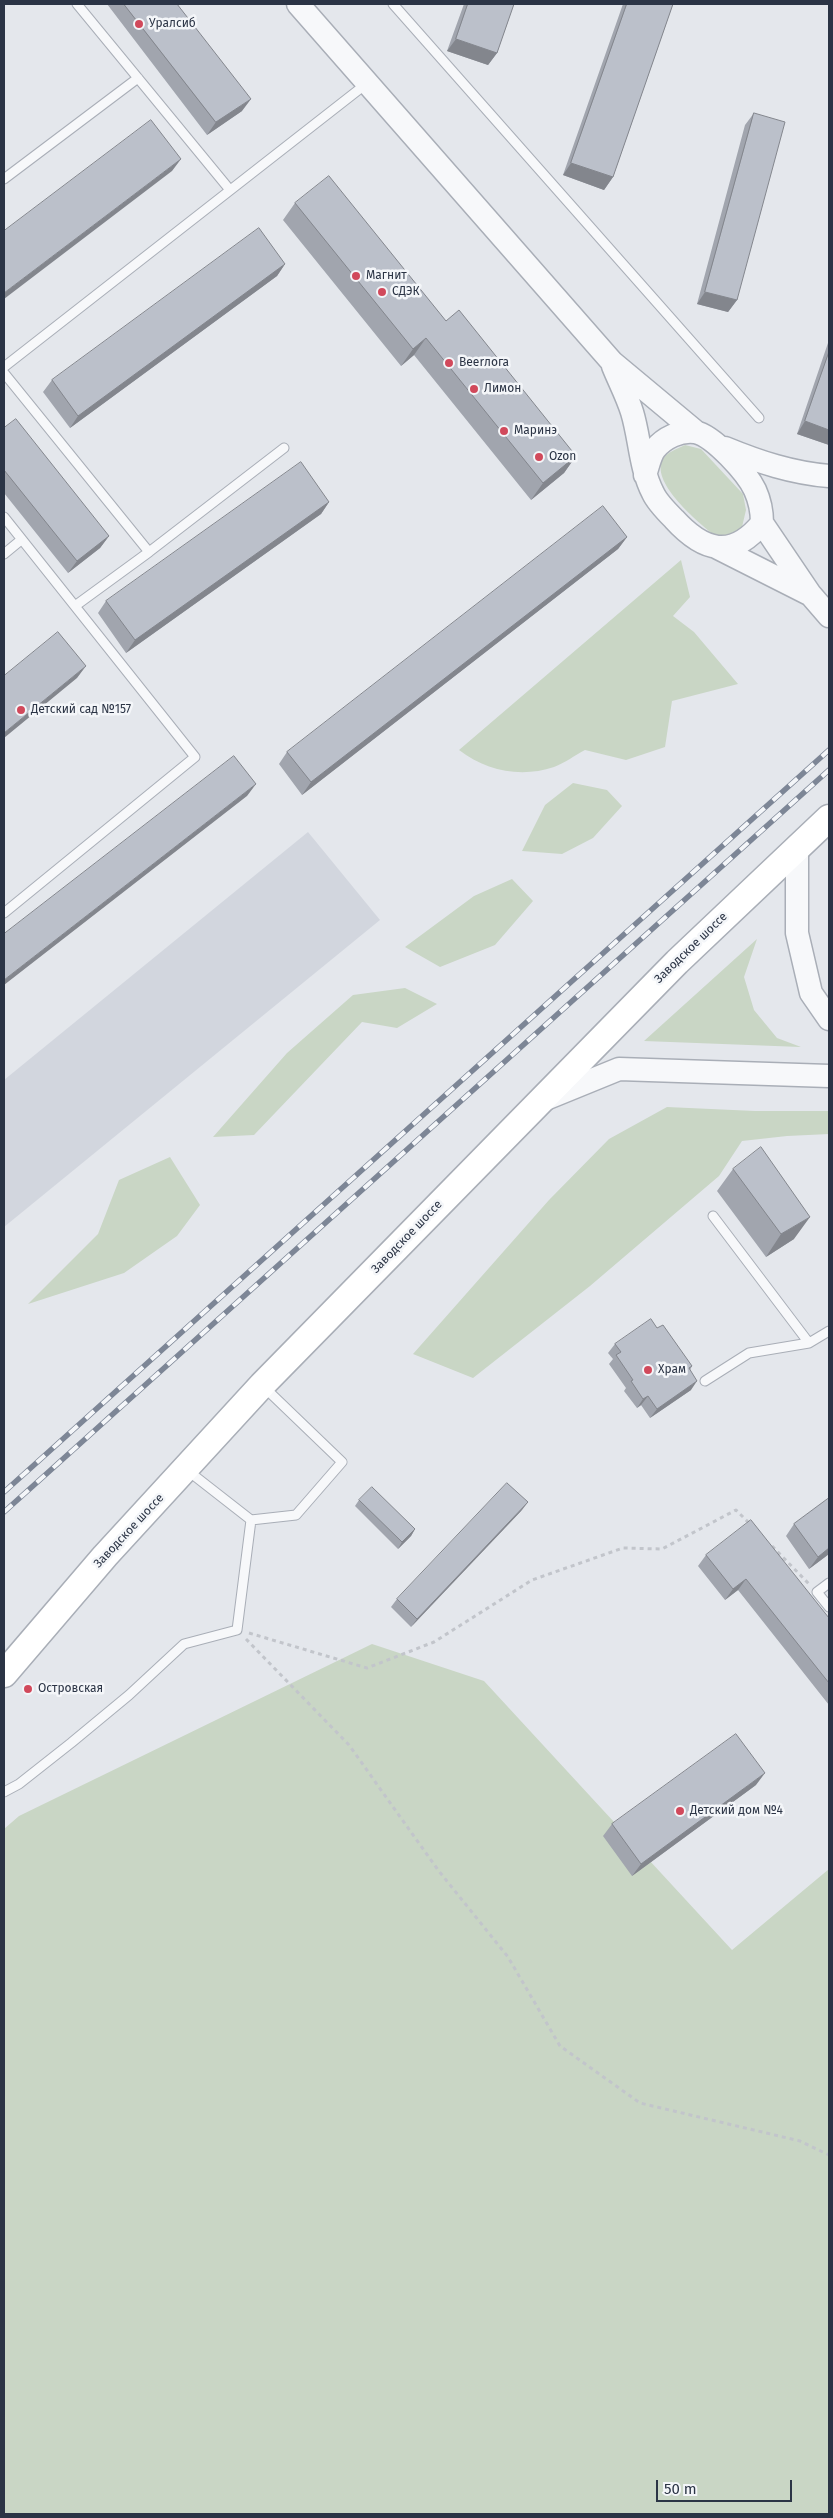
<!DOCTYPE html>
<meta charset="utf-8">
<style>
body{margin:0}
#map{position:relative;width:833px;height:2518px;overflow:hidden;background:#e4e7ec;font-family:"Fira Sans",sans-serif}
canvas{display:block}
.frame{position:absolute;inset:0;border:5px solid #2b3445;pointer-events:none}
.scale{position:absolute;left:656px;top:2480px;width:136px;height:22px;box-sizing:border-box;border:2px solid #2b3445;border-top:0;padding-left:6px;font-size:15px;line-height:18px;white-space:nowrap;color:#2b3445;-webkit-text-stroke:4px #f4f6f9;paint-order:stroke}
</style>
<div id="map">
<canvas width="833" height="2518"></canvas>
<div class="frame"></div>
<div class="scale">50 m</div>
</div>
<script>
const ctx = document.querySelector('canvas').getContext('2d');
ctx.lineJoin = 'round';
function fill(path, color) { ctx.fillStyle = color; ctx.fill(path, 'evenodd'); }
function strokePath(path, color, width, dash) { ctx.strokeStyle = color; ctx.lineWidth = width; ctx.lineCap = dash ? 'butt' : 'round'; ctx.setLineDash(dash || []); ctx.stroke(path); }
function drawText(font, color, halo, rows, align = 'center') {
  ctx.font = font + ' "Fira Sans",sans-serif'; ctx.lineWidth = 5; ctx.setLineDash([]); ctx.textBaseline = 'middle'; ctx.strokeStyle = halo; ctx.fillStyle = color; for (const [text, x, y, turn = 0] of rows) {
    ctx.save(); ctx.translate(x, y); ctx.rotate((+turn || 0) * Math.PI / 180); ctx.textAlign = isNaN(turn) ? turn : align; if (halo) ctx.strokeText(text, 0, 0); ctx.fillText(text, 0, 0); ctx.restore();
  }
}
fill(new Path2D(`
 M308 832 380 920 4 1227V1080Z`), '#d2d6de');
fill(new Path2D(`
 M685 445 701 449 743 494 746 510 742 527 730 536 714 535C698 522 652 484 662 461 666 452 677 449 685 445Z
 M681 560 690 597 673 616 694 632 738 684 672 701 665 747 626 760 585 750C575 755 565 763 554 767 521 778 486 771 459 750Z
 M573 783 607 790 622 806 593 838 562 854 522 851 545 805Z
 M512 879 533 901 495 945 440 967 405 947 474 896Z
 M757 939 744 977 754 1010 777 1038 801 1047 644 1041Z
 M405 988 437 1004 397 1028 362 1022 254 1135 213 1137 287 1053 353 995Z
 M667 1107 755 1111H829V1134L787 1136 742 1141 719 1176 590 1286 473 1378 413 1354 549 1200 609 1139Z
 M170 1157 200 1205 177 1236 124 1273 28 1304 98 1234 119 1180Z
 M372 1644 484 1681 732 1950 829 1869V2514H4V1829L19 1816Z`), '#c9d6c5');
const service = new Path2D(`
 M77 4 230 190
 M393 4 759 418
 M4 179 138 78
 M4 367 366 84
 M4 373 149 552 284 448
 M4 517 195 757 4 913
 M4 554 21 540
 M75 606 149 552
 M713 1216 809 1343
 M705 1381 749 1353 809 1343 829 1331
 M187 1470 251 1520
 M829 1583 817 1592 829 1607
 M4 1792 19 1784 71 1743 129 1695 184 1644 237 1630 251 1520 296 1515 342 1462 264 1387`);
const tertiary = new Path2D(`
 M298 4 612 362 696 432
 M613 366C619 381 627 396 632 412 640 438 640 468 653 493 657 502 667 512 674 519 703 551 732 560 762 523 762 512 760 501 755 490 747 473 714 436 695 432 680 430 664 438 655 449 650 455 648 467 645 475
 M725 448C759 462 792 473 829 476
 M762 523 810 594 829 616
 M718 548 809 594
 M797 846V933L811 993 829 1019
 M543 1100 619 1069 829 1076`);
const secondary = new Path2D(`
 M4 1674 105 1556 262 1385 677 962 829 818`);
strokePath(service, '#a9aeb7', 11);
strokePath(tertiary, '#a9aeb7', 25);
strokePath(secondary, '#a9aeb7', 29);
strokePath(new Path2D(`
 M772 1546 809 1584
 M249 1633 367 1668 434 1642 532 1580 623 1548 662 1549 736 1510 751 1525
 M246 1639 349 1745 438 1870 508 1957 560 2046 640 2103 800 2141 829 2155`), '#c2c5cb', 3, [4, 4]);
strokePath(service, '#f7f8fa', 9);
strokePath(tertiary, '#f7f8fa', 22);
strokePath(secondary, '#fff', 26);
const rail = new Path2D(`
 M4 1492 829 750
 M4 1512 829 770`);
strokePath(rail, '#7d8696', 5.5);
strokePath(rail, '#f4f6f9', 4, [11]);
fill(new Path2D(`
 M107 4H177L242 111 207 135Z
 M464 4H514L497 53 488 65 447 51Z
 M623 4H673L613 177 604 190 563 175Z
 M754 113 737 300 728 312 697 304 745 125Z
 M295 203 446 321 576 456 564 473 531 500 414 355 401 366 283 220Z
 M285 264 277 276 70 428 43 392 52 380Z
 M829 340V445L797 434Z
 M4 428 109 536 100 548 68 573 4 493Z
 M329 502 321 514 126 653 98 613 106 601Z
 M627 537 618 549 302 795 279 764 287 752Z
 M733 1169 794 1239 766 1257 717 1191Z
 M657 1328 692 1366 690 1370 691 1390 650 1418 641 1405 637 1408 624 1391 626 1388 609 1364 613 1359 608 1353 615 1344Z
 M829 1498V1554L809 1569 786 1536 794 1524Z
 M359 1500 415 1529 411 1536 398 1549 355 1506Z
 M522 1510 411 1627 391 1607 397 1599Z
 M706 1555 829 1618V1705L738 1590 725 1600 698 1566Z
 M756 1785 632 1876 603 1836 612 1824Z`), '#a1a5ae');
fill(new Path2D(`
 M456 39 497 53 488 65 447 51Z
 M251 99 242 111 207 135 216 122Z
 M181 159 172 171 4 299V293Z
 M571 163 613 177 604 190 563 175Z
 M285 264 277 276 70 428 78 416Z
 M705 292 737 300 728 312 697 304Z
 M426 338 414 355 401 366 413 349Z
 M805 421 829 430V445L797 434Z
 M576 456 564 473 531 500 543 483Z
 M329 502 321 514 126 653 135 640Z
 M109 536 100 548 68 573 77 561Z
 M627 537 618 549 302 795 311 782Z
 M86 666 77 678 4 738V733Z
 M256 784 247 796 4 985V980Z
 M810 1217 794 1239 766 1257 781 1234Z
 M697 1381 691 1390 650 1418 657 1409Z
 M648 1396 641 1405 637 1408 643 1399Z
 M528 1502 522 1510 411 1627 417 1619Z
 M415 1529 411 1536 398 1549 402 1542Z
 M829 1548V1554L809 1569 818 1557Z
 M746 1579 738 1590 725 1600 733 1589Z
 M765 1773 756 1785 632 1876 641 1864Z`), '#83868d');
const building = new Path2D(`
 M124 4H177L251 99 216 122Z
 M468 4H514L497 53 456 39Z
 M627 4H673L613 177 571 163Z
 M754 113 785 122 737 300 705 292Z
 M151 120 181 159 4 293V231Z
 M329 176 446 321 459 310 576 456 543 483 426 338 413 349 295 203Z
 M259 228 285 264 78 416 52 380Z
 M829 352V430L805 421Z
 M16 419 109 536 77 561 4 470V428Z
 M301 462 329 502 135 640 106 601Z
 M603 506 627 537 311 782 287 752Z
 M58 632 86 666 4 733V676Z
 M234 756 256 784 4 980V934Z
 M761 1147 810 1217 781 1234 733 1169Z
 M651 1319 657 1328 663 1325 692 1366 689 1368 697 1381 657 1409 648 1396 643 1399 631 1381 633 1380 616 1355 621 1352 615 1344Z
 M507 1483 528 1502 417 1619 397 1599Z
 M372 1487 415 1529 402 1542 359 1500Z
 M829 1498V1548L818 1557 794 1524Z
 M751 1520 829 1618V1683L746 1579 733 1589 706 1555Z
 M736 1734 765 1773 641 1864 612 1824Z`);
fill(building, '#bbc0ca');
strokePath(building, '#83868d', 1);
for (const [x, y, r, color] of [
 [139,24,5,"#d1495b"],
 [356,276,5,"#d1495b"],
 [382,292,5,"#d1495b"],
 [449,363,5,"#d1495b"],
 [474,389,5,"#d1495b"],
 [504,431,5,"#d1495b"],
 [539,457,5,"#d1495b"],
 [21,710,5,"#d1495b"],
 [648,1370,5,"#d1495b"],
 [28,1689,5,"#d1495b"],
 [680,1811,5,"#d1495b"]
]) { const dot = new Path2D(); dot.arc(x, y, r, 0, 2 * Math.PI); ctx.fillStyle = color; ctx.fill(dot); strokePath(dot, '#f4f6f9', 2); }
drawText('12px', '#2b3445', '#f4f6f9', [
 ["Уралсиб",149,24],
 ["Магнит",366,276],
 ["СДЭК",392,292],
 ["Beerлога",459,363],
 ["Лимон",484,389],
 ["Маринэ",514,431],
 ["Ozon",549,457],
 ["Детский сад №157",31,710],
 ["Храм",658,1370],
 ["Островская",38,1689],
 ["Детский дом №4",690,1811]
], 'left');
drawText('12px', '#2b3445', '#f4f6f9', [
 ["Заводское шоссе",691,948,-44],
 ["Заводское шоссе",407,1237,-46],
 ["Заводское шоссе",129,1531,-47]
]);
</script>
